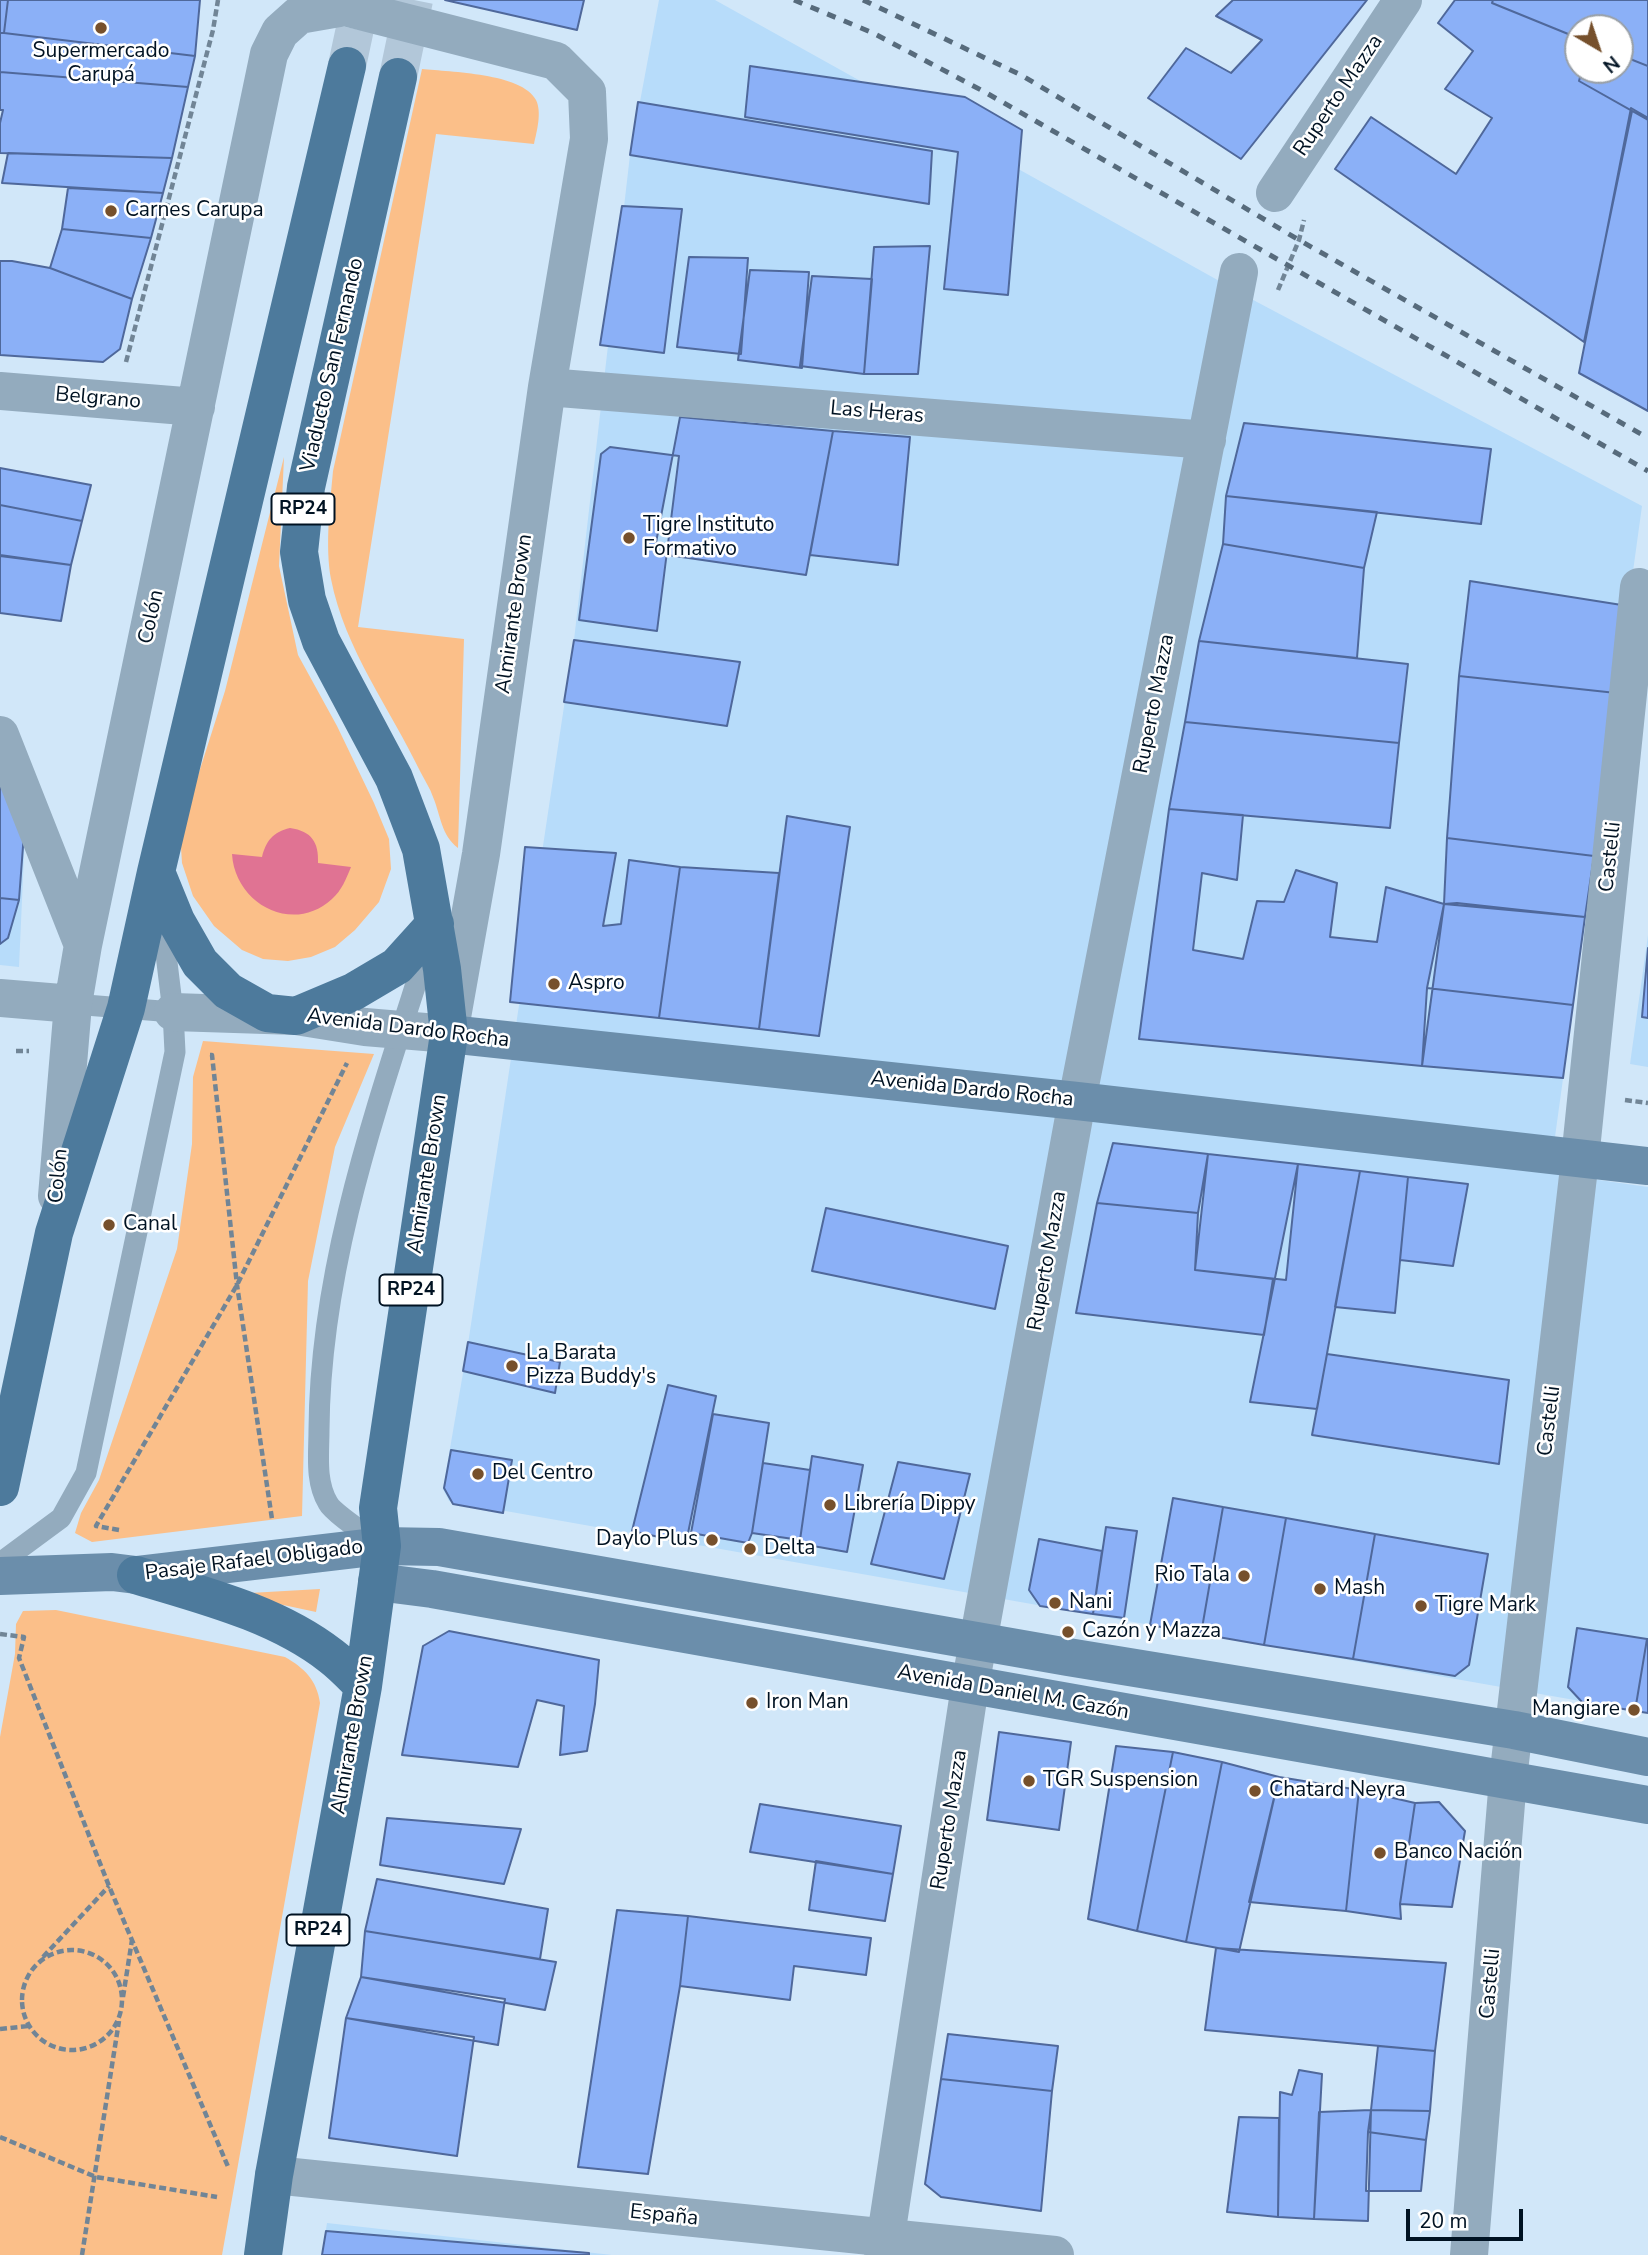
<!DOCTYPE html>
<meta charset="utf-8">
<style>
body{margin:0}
#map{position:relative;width:1648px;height:2255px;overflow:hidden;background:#d1e7f9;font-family:"Nunito Sans",sans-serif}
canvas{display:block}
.north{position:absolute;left:1564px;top:14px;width:70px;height:70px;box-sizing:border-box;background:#fff;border:2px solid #99a0a7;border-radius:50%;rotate:141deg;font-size:19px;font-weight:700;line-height:28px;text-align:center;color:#001222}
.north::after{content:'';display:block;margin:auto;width:24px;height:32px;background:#76502c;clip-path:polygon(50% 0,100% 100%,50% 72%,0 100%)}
.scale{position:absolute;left:1406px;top:2209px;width:117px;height:32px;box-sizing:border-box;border:4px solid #001222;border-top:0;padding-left:9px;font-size:21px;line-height:24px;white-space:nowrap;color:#001222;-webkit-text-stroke:5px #fff;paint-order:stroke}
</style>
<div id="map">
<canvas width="1648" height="2255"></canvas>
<div class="north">N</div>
<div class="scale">20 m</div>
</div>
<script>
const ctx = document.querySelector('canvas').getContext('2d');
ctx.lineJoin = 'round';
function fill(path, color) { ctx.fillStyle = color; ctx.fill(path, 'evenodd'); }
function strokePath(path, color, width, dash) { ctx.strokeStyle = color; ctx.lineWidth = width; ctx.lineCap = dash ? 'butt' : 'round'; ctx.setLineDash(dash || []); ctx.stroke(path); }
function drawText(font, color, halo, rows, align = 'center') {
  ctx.font = font + ' "Nunito Sans",sans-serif'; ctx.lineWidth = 5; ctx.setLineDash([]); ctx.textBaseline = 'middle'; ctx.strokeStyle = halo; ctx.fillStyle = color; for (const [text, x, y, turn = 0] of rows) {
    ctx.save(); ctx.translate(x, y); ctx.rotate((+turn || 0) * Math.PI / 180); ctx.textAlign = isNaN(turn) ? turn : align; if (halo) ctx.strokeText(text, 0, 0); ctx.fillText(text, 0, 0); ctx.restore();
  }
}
fill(new Path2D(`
 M659 0H715L1257 302 1642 506 1550 1173 1648 1187V1713L449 1501 443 1489 468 1344 574 640 630 155Z
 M0 777 25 833 19 967 0 965Z
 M1648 935V1067L1630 1064Z
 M327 2223 612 2255H322Z`), '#b7dcfa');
fill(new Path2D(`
 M422 69C450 72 522 73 536 100 542 112 537 131 534 144L436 134 358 627 464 639 458 848C441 835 441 816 433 797 430 788 425 781 421 773 390 708 345 650 331 579 325 546 330 505 333 471Z
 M284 457 279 566 298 655 337 726 374 803 389 839 391 869 379 902 355 930 335 947 311 957 288 961 263 959 242 950 214 926 193 896 182 863 180 832 225 691Z
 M203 1041 374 1054 335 1147 308 1281 302 1516 92 1542 75 1533 81 1513 99 1480 177 1249 192 1144 193 1077Z
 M320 1589 316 1612 232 1594Z
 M56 1610 285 1657C304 1668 317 1680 320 1703L222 2255H0V1737L15 1654 16 1624 23 1611Z`), '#fbbf89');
fill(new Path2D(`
 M290 828C312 831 319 843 318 863L351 867C346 879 342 890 332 899 293 935 235 904 232 854L262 857C266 841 273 832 290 828Z`), '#e07393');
const building = new Path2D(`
 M0 0H8L4 33H0Z
 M8 0H200L195 56 4 33Z
 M445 0H584L577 30Z
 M1233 0H1367L1241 159 1148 98 1186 48 1231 73 1262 40 1216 16Z
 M1455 0H1493L1492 3 1578 38V70H1582L1579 81 1632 111 1584 342 1335 169 1371 117 1456 174 1492 118 1445 89 1473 51 1438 23Z
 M1493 0H1648V66L1620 55V28H1578V38L1492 3Z
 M0 33H4L195 56 188 87 0 72Z
 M1620 55 1648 66V120L1579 81 1582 70H1620Z
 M750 66 965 97 1022 130 1008 295 944 289 958 152 745 117Z
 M0 72 188 87 172 158 0 153V123L3 110H0Z
 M638 102 932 151 929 204 630 155Z
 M1631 108 1648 118V411L1579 373Z
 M8 153 172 158 163 193 2 183Z
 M68 188 163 193 151 238 62 229Z
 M622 206 682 209 664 353 600 345Z
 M62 229 151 238 132 299 50 268Z
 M930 246 918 374H864L874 247Z
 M689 257 748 258 741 354 677 347Z
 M0 261H12L50 268 132 299 120 349 103 362 0 355Z
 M750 270 809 272 802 368 738 360Z
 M812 276 872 279 864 374 800 366Z
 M680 417 833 431 806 575 654 553Z
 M1244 423 1491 449 1481 524 1226 496Z
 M833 431 910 437 898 565 810 555Z
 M610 447 679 456 657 631 579 620 601 454Z
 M0 468 91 485 82 521 0 505Z
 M1226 496 1377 512 1364 568 1223 544Z
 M0 505 82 521 71 565 0 555Z
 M1223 544 1364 568 1357 658 1199 641Z
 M0 556 71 565 61 621 0 613Z
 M1470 581 1628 606 1616 693 1459 676Z
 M574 640 740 662 727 726 564 702Z
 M1199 641 1408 664 1399 743 1185 722Z
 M1459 676 1616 693 1594 856 1447 838Z
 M1185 722 1399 743 1390 828 1169 809Z
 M0 779 24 833 19 900 0 898Z
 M1169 809 1243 815 1237 880 1202 873 1193 950 1243 959 1257 901 1284 902 1296 870 1337 883 1330 937 1377 942 1386 887 1444 904 1422 1066 1139 1039Z
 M787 816 850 827 819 1036 759 1029Z
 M1447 838 1594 856 1585 917 1457 903 1444 904Z
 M525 847 616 853 603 926 621 924 629 860 680 867 659 1018 510 1002Z
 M680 867 779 873 759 1029 659 1018Z
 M0 898 19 900 8 938 0 944Z
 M1444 904 1585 917 1573 1005 1427 988Z
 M1648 948V1018L1642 1017Z
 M1427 988 1573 1005 1563 1078 1422 1066Z
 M1113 1143 1208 1154 1198 1213 1097 1203Z
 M1208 1154 1298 1164 1286 1280 1195 1270Z
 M1298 1164 1360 1171 1317 1409 1250 1402Z
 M1360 1171 1408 1177 1395 1313 1335 1307Z
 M1408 1177 1468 1184 1453 1266 1400 1260Z
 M1097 1203 1198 1213 1195 1270 1273 1279 1264 1335 1076 1313Z
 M826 1208 1008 1246 995 1309 812 1271Z
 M468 1342 560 1362 555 1393 463 1371Z
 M1327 1354 1509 1380 1499 1464 1312 1435Z
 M668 1385 716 1396 686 1543 632 1531Z
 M713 1414 769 1423 752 1533 748 1543 691 1533Z
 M451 1450 512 1460 503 1513 453 1504 444 1488Z
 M812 1456 863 1465 847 1552 796 1543 800 1540Z
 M898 1462 970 1474 944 1579 871 1564Z
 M763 1463 810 1470 800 1540 752 1533Z
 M1173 1498 1223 1507 1201 1634 1150 1625Z
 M1223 1507 1286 1518 1264 1645 1201 1634Z
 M1286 1518 1375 1534 1353 1659 1264 1645Z
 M1106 1527 1137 1531 1124 1618 1093 1614Z
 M1375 1534 1488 1554 1469 1665 1455 1676 1353 1659Z
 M1039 1539 1102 1551 1093 1614 1040 1606 1029 1590Z
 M1577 1628 1647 1639 1635 1711 1582 1702 1568 1687Z
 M449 1631 599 1660 595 1704 587 1751 560 1755 564 1706 537 1700 518 1767 402 1755 423 1646Z
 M1647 1639H1648V1713L1635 1711Z
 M999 1732 1071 1742 1059 1830 987 1820Z
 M1116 1746 1173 1752 1137 1931 1088 1919Z
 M1173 1752 1222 1762 1186 1942 1137 1931Z
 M1222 1762 1279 1777 1239 1952 1186 1942Z
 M1279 1777 1359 1790 1346 1911 1249 1902Z
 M1359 1790 1415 1803 1400 1904 1401 1919 1346 1911Z
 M1439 1802 1465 1831 1452 1907 1400 1904 1415 1803Z
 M760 1804 901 1826 893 1874 750 1852Z
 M387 1818 521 1829 504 1884 380 1865Z
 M816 1861 893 1874 885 1921 809 1910Z
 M377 1879 548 1909 540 1959 365 1931Z
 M617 1910 688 1916 680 1986 648 2174 578 2167Z
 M688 1916 871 1938 866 1975 794 1966 790 2000 680 1986Z
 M365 1931 556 1962 545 2010 361 1977Z
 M1216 1948 1446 1963 1435 2051 1205 2030Z
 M361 1977 505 1999 498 2045 346 2018Z
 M346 2018 474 2037 457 2156 329 2138Z
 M948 2034 1058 2046 1052 2091 941 2079Z
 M1378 2046 1435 2051 1430 2111 1371 2110Z
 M1299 2070 1322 2074 1314 2219 1278 2217 1280 2092 1292 2095Z
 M941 2079 1052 2091 1041 2211 941 2197 925 2184Z
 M1371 2110 1430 2111 1426 2140 1368 2132Z
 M1371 2110 1368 2221 1314 2219 1319 2112Z
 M1239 2117 1279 2118 1278 2217 1227 2212Z
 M1368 2132 1426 2140 1421 2191H1366Z
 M326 2231 589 2253V2255H322Z`);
fill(building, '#8bb0f7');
strokePath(building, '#4f689b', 2);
strokePath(new Path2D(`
 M347 66 361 0
 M398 77 414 0`), '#b2c7d9', 38, [38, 19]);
strokePath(new Path2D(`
 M1278 290 1299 240 1304 220
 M126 362 213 30 218 0
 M16 1051H29
 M210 1055H212L237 1285 272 1519
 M1625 1100 1648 1103
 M119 1530 96 1526 237 1285 347 1063
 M0 1634 24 1637 19 1658 109 1886 229 2169
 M22 2000a50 50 0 1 1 100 0a50 50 0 1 1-100 0Z
 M43 1957 109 1886
 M123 1997 132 1940
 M0 2029 29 2026
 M0 2137 96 2177 217 2197
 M82 2255 119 2021`), '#718596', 4.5, [7, 3.5]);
strokePath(new Path2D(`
 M73 1004 173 1012
 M382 1546C370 1537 333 1513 328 1503 315 1481 319 1454 319 1430 320 1262 379 1101 429 943
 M0 1563 61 1518 86 1473 175 1052 173 1012 161 913`), '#93abbe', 21);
strokePath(new Path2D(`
 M1275 193 1403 0
 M547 387 1207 440
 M0 391 196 407
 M0 735 83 945
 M0 998 73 1004
 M57 1196 73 1004 83 945 269 54 280 32 299 15 345 7 556 61 587 92 589 139 547 387 481 854 449 1034 365 1027 296 1016 173 1012
 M274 2175 1055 2255
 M883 2255 970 1686 1077 1101 1239 272
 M1469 2255 1508 1779 1580 1159 1639 587`), '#93abbe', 38);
strokePath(new Path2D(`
 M449 1034 1077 1101 1648 1166
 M0 1576 112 1572 136 1575 382 1546 439 1547 1068 1657 1514 1730 1648 1757
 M377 1582 432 1589 1648 1805`), '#6b8eab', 38);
strokePath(new Path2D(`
 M156 872 176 921 200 963 228 991 267 1013 296 1016 353 992 397 966 435 924
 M0 1487 54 1233 126 1008 156 872 347 66
 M136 1575C202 1595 276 1613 331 1656 343 1665 353 1676 363 1686
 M263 2255 274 2175 363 1686 382 1546 378 1508 449 1034 442 969 421 849 394 778 321 641 307 600 299 552 306 487 398 77`), '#4d7a9c', 38);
strokePath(new Path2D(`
 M794 0 873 33 983 91 1648 471
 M863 0 1021 75 1299 240 1648 438`), '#576b7c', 5, [9, 9]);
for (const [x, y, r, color] of [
 [101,28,7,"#76502c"],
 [111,211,7,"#76502c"],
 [629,538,7,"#76502c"],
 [554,984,7,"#76502c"],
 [109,1225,7,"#76502c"],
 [512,1366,7,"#76502c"],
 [478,1474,7,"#76502c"],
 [830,1505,7,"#76502c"],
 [712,1540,7,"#76502c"],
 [750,1549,7,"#76502c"],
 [1244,1576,7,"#76502c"],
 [1320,1589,7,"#76502c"],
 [1055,1603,7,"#76502c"],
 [1421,1606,7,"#76502c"],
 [1068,1632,7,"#76502c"],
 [752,1703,7,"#76502c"],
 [1634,1710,7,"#76502c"],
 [1029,1781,7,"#76502c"],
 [1255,1791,7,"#76502c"],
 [1380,1853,7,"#76502c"]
]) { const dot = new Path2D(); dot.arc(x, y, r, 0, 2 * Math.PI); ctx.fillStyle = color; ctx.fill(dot); strokePath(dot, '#fff', 2.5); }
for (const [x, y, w] of [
 [303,509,63],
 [411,1290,63],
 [318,1930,63]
]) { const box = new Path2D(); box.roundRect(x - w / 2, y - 15.5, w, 31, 5); ctx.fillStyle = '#fff'; ctx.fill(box); strokePath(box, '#001222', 2); }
drawText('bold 19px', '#001222', null, [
 ["RP24",303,509],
 ["RP24",411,1290],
 ["RP24",318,1930]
]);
drawText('21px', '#001222', '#fff', [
 ["Supermercado",101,52,"center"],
 ["Carupá",101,76,"center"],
 ["Carnes Carupa",125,211],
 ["Tigre Instituto",643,526],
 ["Formativo",643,550],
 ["Aspro",568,984],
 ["Canal",123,1225],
 ["La Barata",526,1354],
 ["Pizza Buddy's",526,1378],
 ["Del Centro",492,1474],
 ["Librería Dippy",844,1505],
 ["Daylo Plus",698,1540,"right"],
 ["Delta",764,1549],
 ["Rio Tala",1230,1576,"right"],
 ["Mash",1334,1589],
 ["Nani",1069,1603],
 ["Tigre Mark",1435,1606],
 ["Cazón y Mazza",1082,1632],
 ["Iron Man",766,1703],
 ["Mangiare",1620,1710,"right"],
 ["TGR Suspension",1043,1781],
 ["Chatard Neyra",1269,1791],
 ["Banco Nación",1394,1853]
], 'left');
drawText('21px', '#001222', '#fff', [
 ["Ruperto Mazza",1339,96,-56],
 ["Viaducto San Fernando",333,365,-77],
 ["Belgrano",98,399,5],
 ["Las Heras",877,413,5],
 ["Almirante Brown",515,614,-82],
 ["Colón",152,617,-78],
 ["Ruperto Mazza",1155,704,-79],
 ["Castelli",1611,857,-84],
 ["Avenida Dardo Rocha",408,1029,7],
 ["Avenida Dardo Rocha",972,1090,6],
 ["Almirante Brown",428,1174,-81],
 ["Colón",59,1176,-85],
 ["Ruperto Mazza",1048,1261,-80],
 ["Castelli",1550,1421,-83],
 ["Pasaje Rafael Obligado",254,1561,-7],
 ["Avenida Daniel M. Cazón",1013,1693,10],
 ["Almirante Brown",353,1735,-80],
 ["Ruperto Mazza",950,1820,-81],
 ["Castelli",1491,1984,-85],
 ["España",664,2216,6]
]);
</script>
